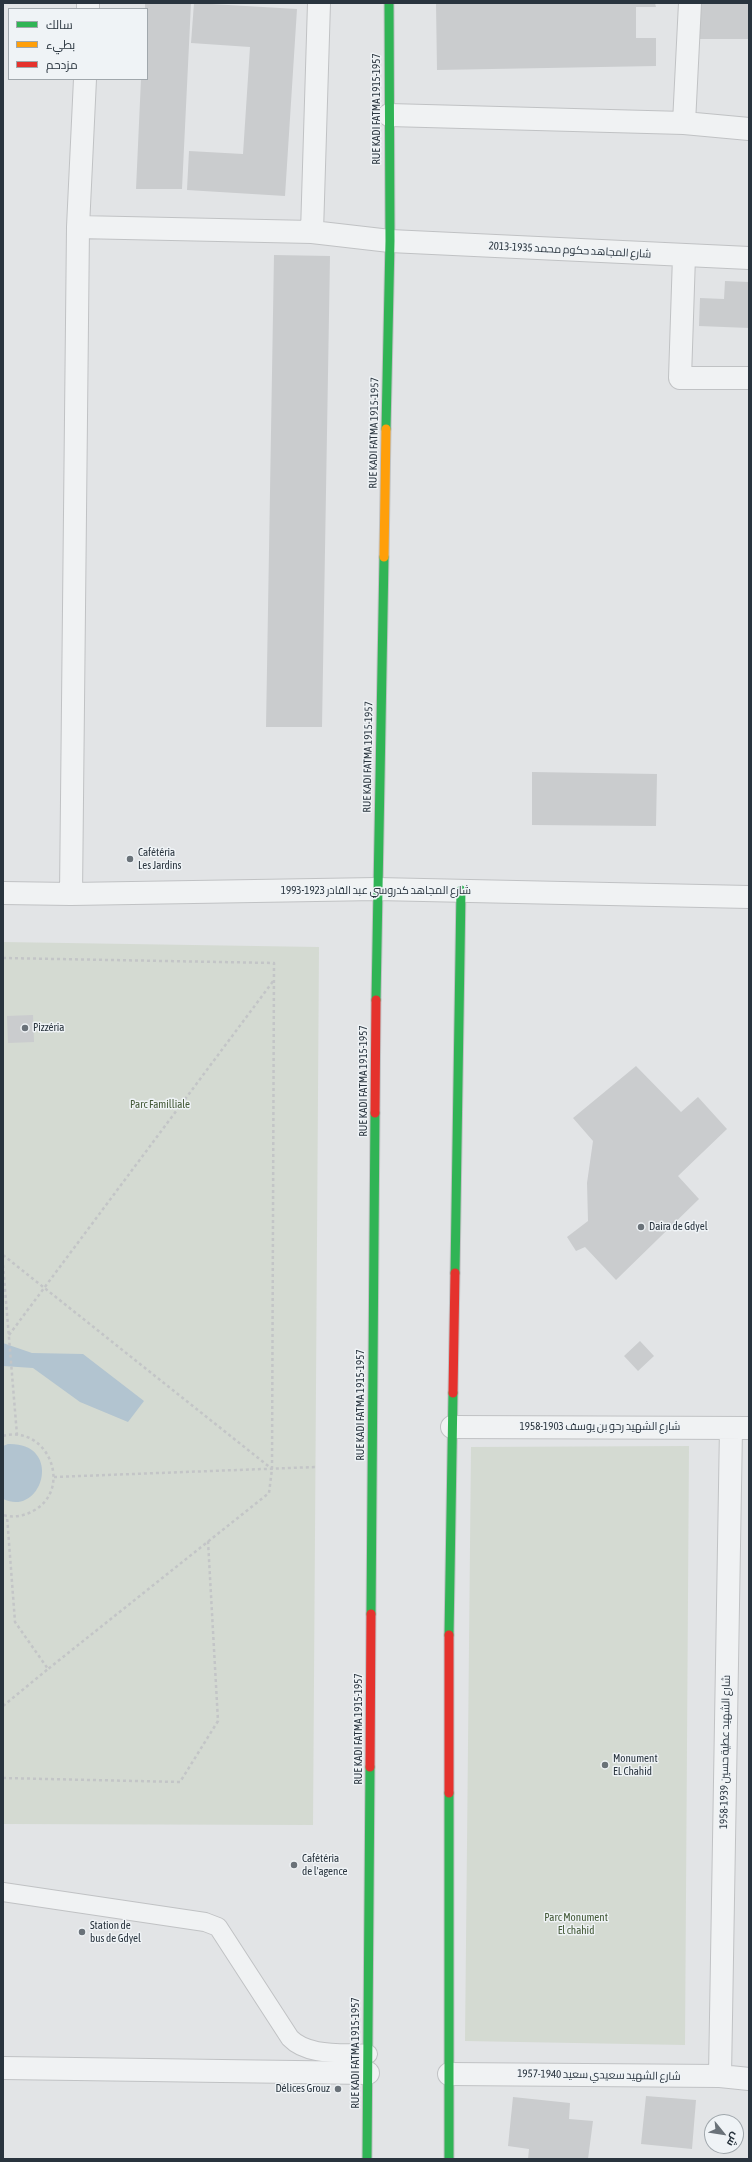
<!DOCTYPE html>
<meta charset="utf-8">
<style>
body{margin:0}
#map{position:relative;width:752px;height:2162px;overflow:hidden;background:#e2e4e6;font-family:"Asap Condensed",Cairo,sans-serif}
canvas{display:block}
.frame{position:absolute;inset:0;border:4px solid #29343e;pointer-events:none}
.legend{position:absolute;left:8px;top:8px;width:140px;height:72px;box-sizing:border-box;background:#eff3f6;border:1px solid #a0a7ac;margin:0;padding:5px 7px;list-style:none;font-size:12px;color:#29343e}
.legend li{display:flex;align-items:center;gap:8px;height:20px}
.legend b{width:20px;border:1px solid #a0a7ac}
.north{position:absolute;left:704px;top:2114px;width:40px;height:40px;box-sizing:border-box;background:#eff3f6;border:1px solid #a0a7ac;border-radius:50%;rotate:120deg;font-size:11px;font-weight:700;line-height:16px;text-align:center;color:#29343e}
.north::after{content:'';display:block;margin:auto;width:14px;height:18px;background:#6a7279;clip-path:polygon(50% 0,100% 100%,50% 72%,0 100%)}
</style>
<div id="map">
<canvas width="752" height="2162"></canvas>
<div class="frame"></div>
<ul class="legend">
<li><b style="height:5px;background:#30b455"></b>سالك</li>
<li><b style="height:5px;background:#ff9f0a"></b>بطيء</li>
<li><b style="height:5px;background:#e5322d"></b>مزدحم</li>
</ul>
<div class="north">ش</div>
</div>
<script>
const ctx = document.querySelector('canvas').getContext('2d');
ctx.lineJoin = 'round';
function fill(path, color) { ctx.fillStyle = color; ctx.fill(path, 'evenodd'); }
function strokePath(path, color, width, dash) { ctx.strokeStyle = color; ctx.lineWidth = width; ctx.lineCap = dash ? 'butt' : 'round'; ctx.setLineDash(dash || []); ctx.stroke(path); }
function drawText(font, color, halo, rows, align = 'center') {
  ctx.font = font + ' "Asap Condensed",Cairo,sans-serif'; ctx.lineWidth = 3; ctx.setLineDash([]); ctx.textBaseline = 'middle'; ctx.strokeStyle = halo; ctx.fillStyle = color; for (const [text, x, y, turn = 0] of rows) {
    ctx.save(); ctx.translate(x, y); ctx.rotate((+turn || 0) * Math.PI / 180); ctx.textAlign = isNaN(turn) ? turn : align; if (halo) ctx.strokeText(text, 0, 0); ctx.fillText(text, 0, 0); ctx.restore();
  }
}
fill(new Path2D(`
 M3 942 319 947 313 1825 3 1824Z
 M689 1446 685 2045 465 2041 471 1447Z`), '#d4dad2');
fill(new Path2D(`
 M3 1343 32 1353 83 1354 144 1401 128 1422 80 1402 33 1368 3 1366Z
 M8 1444C64 1442 43 1518 3 1499V1446Z`), '#b2c4d0');
fill(new Path2D(`
 M145 3H191L182 189H136L141 79H147V9H145Z
 M194 3 297 9 285 196 187 190 189 151 243 154 250 47 191 43Z
 M436 3H655L656 7H636V38H656V66L437 70Z
 M700 3H749V39H700Z
 M274 255 330 256 322 727H266Z
 M725 281 749 282V328L699 326 700 298 724 299Z
 M532 772 657 774 656 826 532 825Z
 M33 1015 34 1042 8 1043 7 1016Z
 M636 1066 681 1112 698 1097 727 1129 678 1176 699 1199 616 1280 585 1247 576 1251 567 1237 588 1221 587 1183 593 1141 573 1118Z
 M640 1341 654 1356 638 1371 624 1356Z
 M646 2096 696 2100 692 2149 641 2144Z
 M513 2097 570 2103 569 2119 593 2121 588 2159H528L529 2149 508 2146Z`), '#caccce');
const lane = new Path2D(`
 M3 1892 205 1922 218 1927 290 2038C308 2057 344 2052 368 2054`);
const street = new Path2D(`
 M88 9V3
 M389 115 684 123 749 129
 M684 123 690 3
 M78 227 312 232 390 241 749 258
 M312 232 319 3
 M684 256 680 378H749
 M3 893 71 894 377 889 749 897
 M71 894 78 227 85 79
 M452 1427 749 1428
 M3 2068 368 2073
 M449 2074 720 2076 749 2079
 M720 2076 731 1428`);
const fast = new Path2D(`
 M386 429 390 241 389 3
 M376 1000 384 557
 M455 1273 461 890
 M371 1614 375 1113
 M449 1635 453 1393
 M449 1793V2159
 M367 2159 370 1767`);
const slow = new Path2D(`
 M384 557 386 429`);
const jam = new Path2D(`
 M375 1113 376 1000
 M453 1393 455 1273
 M370 1767 371 1614
 M449 1793V1635`);
strokePath(lane, '#c0c2c4', 20);
strokePath(street, '#c0c2c4', 24);
strokePath(fast, '#c0c2c4', 11);
strokePath(slow, '#c0c2c4', 11);
strokePath(jam, '#c0c2c4', 11);
strokePath(new Path2D(`
 M3 958 274 963 272 1469 269 1493 48 1669
 M3 1255 272 1469
 M3 1265 17 1435
 M9 1335 274 980
 M3 1436C48 1424 74 1489 33 1511 24 1516 13 1518 3 1515
 M54 1477 316 1467
 M3 1706 48 1669 15 1622 7 1516
 M3 1778 180 1782 218 1721 208 1541`), '#c3c5c7', 2.5, [3, 3]);
strokePath(lane, '#f0f2f3', 18);
strokePath(street, '#f0f2f3', 22);
strokePath(fast, '#30b455', 9);
strokePath(slow, '#ff9f0a', 9);
strokePath(jam, '#e5322d', 9);
for (const [x, y, r, color] of [
 [130,859,4,"#6a7279"],
 [25,1028,4,"#6a7279"],
 [641,1227,4,"#6a7279"],
 [605,1765,4,"#6a7279"],
 [294,1865,4,"#6a7279"],
 [82,1932,4,"#6a7279"],
 [338,2089,4,"#6a7279"]
]) { const dot = new Path2D(); dot.arc(x, y, r, 0, 2 * Math.PI); ctx.fillStyle = color; ctx.fill(dot); strokePath(dot, '#eff3f6', 1.5); }
drawText('11px', '#29343e', '#eff3f6', [
 ["RUE KADI FATMA 1915-1957",377,109,-90],
 ["شارع المجاهد حكوم محمد 1935-2013",570,250,3],
 ["RUE KADI FATMA 1915-1957",374,433,-89],
 ["RUE KADI FATMA 1915-1957",368,757,-89],
 ["شارع المجاهد كدروسي عبد القادر 1923-1993",376,891],
 ["RUE KADI FATMA 1915-1957",364,1081,-90],
 ["RUE KADI FATMA 1915-1957",361,1405,-90],
 ["شارع الشهيد رحو بن يوسف 1903-1958",600,1427],
 ["RUE KADI FATMA 1915-1957",359,1729,-90],
 ["شارع الشهيد عطية حسين 1939-1958",725,1752,-89],
 ["RUE KADI FATMA 1915-1957",356,2053,-90],
 ["شارع الشهيد سعيدي سعيد 1940-1957",599,2075,1]
]);
drawText('11px', '#29343e', '#eff3f6', [
 ["Cafétéria",138,853],
 ["Les Jardins",138,866],
 ["Pizzéria",33,1028],
 ["Daira de Gdyel",649,1227],
 ["Monument",613,1759],
 ["EL Chahid",613,1772],
 ["Cafétéria",302,1859],
 ["de l'agence",302,1872],
 ["Station de",90,1926],
 ["bus de Gdyel",90,1939],
 ["Délices Grouz",330,2089,"right"]
], 'left');
drawText('11px', '#435937', '#eff3f6', [
 ["Parc Familliale",160,1105],
 ["Parc Monument",576,1918],
 ["El chahid",576,1931]
]);
</script>
